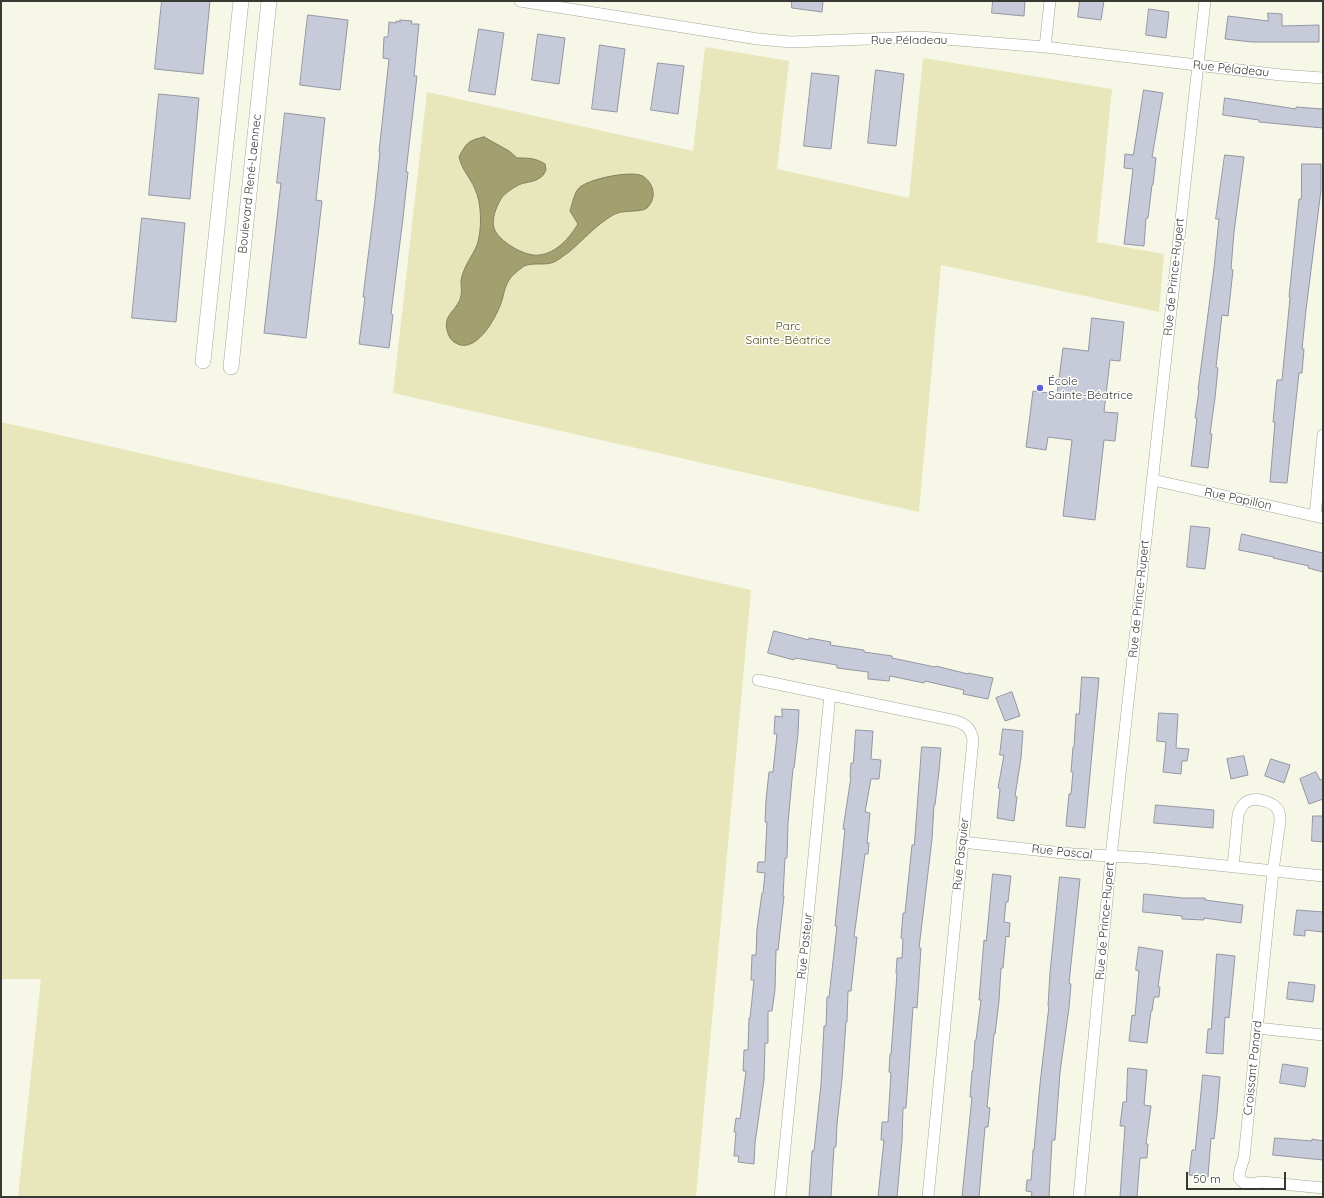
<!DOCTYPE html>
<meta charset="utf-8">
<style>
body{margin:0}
#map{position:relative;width:1324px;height:1198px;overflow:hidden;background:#f7f7e7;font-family:Quicksand,sans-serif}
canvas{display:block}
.frame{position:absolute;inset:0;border:2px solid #393933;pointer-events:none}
.scale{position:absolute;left:1186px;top:1172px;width:100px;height:18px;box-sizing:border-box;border:2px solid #393933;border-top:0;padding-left:5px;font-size:12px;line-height:14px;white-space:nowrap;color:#393933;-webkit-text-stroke:3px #fff;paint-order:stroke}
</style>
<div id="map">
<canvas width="1324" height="1198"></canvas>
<div class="frame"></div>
<div class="scale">50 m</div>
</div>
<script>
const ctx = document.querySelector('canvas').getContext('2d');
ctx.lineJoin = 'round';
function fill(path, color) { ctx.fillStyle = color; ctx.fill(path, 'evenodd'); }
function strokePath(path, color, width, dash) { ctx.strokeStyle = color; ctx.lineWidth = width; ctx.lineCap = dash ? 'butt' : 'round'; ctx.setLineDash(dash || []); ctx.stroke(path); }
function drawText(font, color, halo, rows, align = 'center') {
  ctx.font = font + ' Quicksand,sans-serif'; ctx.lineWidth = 3; ctx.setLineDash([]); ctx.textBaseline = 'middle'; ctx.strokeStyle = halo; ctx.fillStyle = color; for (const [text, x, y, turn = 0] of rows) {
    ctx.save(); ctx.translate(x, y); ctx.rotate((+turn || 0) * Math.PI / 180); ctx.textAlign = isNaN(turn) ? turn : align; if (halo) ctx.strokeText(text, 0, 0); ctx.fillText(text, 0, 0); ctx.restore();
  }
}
fill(new Path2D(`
 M705 47 789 61 777 169 909 198 923 58 1112 89 1097 242 1164 254 1159 312 941 265 919 512 393 393 427 92 693 151ZM463 149 509 151 517 158H528L540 161 531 182C514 185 501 195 496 212 494 216 493 222 494 227 495 234 504 241 510 245 541 265 560 251 578 224L570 211C572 204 574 195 578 189 586 178 617 176 630 174V211C604 211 579 246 556 261 547 267 536 262 527 265 521 267 514 274 510 278 504 286 504 295 500 304 498 309 487 332 483 335 476 340 467 342 460 345L454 342 448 335V316C454 310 459 304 461 296 463 288 461 281 464 272 467 262 474 253 477 244 482 230 481 216 479 201 478 186 458 170 459 157 460 155 462 151 463 149Z
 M1 422 751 590 696 1197H18L41 979H1Z`), '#e8e6bb');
const water = new Path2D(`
 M484 137 509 151 517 158C528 158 536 158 545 164L546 170C545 172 543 176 541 177 535 182 527 182 521 184 514 187 505 193 501 199 497 206 491 219 494 228 498 241 525 257 539 255 557 253 569 238 578 224L570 211C572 205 574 193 579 188 587 179 635 169 644 177 654 184 657 198 647 208 641 213 623 209 613 215 596 225 583 240 569 252 564 255 559 260 554 262 545 266 533 262 524 266 519 270 512 275 509 280 504 288 504 295 501 303 496 318 475 357 454 342 450 339 448 335 447 330 443 314 458 310 461 296 462 291 461 286 461 281 463 267 472 257 477 245 482 231 482 203 475 189 470 177 462 171 459 157 466 143 469 140 484 137Z`);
fill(water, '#a3a070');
strokePath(water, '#83815e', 1);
const building = new Path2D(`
 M162 1H210L203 74 155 69Z
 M792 1H823L822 12 792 8Z
 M993 1H1025L1024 16 992 13Z
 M1080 1H1104L1101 20 1078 17Z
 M1149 9 1169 12 1166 38 1146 35Z
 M1268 13 1282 14V26L1319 25V42H1252L1225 39 1228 16 1268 21Z
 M308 15 348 20 340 90 300 85Z
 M400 20 412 21 411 24H419L414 76H417L406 172H408L403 218 391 314 393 315 389 348 359 344 365 297H363L375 201 380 152H379L389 59 383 58 384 37H388L389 22 396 23V21L400 22Z
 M479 29 504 33 495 95 469 91Z
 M538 34 565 38 559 84 532 80Z
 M600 45 625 49 617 112 592 109Z
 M658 63 684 66 678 114 651 110Z
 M876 70 904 74 896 146 868 143Z
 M812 73 839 76 831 149 804 146Z
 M1144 90 1163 93 1152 157 1156 158 1153 185H1152L1148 218H1146L1144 246 1124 244 1133 169 1124 168 1125 154 1133 155Z
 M159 94 199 98 190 199 149 195Z
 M1225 98 1296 109V107L1323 109V128L1259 122V120L1223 115Z
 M285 113 325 118 316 200 322 201 306 338 264 333 281 183H277Z
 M1225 155 1244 157 1234 232 1231 269 1233 270 1228 316 1222 315 1216 367 1218 368 1215 398 1210 434H1212L1208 468 1191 466 1197 418H1195L1199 390H1198L1214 268 1219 219H1216Z
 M1302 164H1321V190L1306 310 1302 349H1304L1302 373H1299L1287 483 1270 482 1275 422H1273L1277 380H1282L1290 298 1289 297 1299 199H1301Z
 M142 218 185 223 176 322 132 318Z
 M1092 318 1124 322 1120 361 1110 360 1104 412 1118 413 1115 441 1104 440 1095 520 1063 516 1072 440 1048 437 1046 450 1026 447 1033 391 1057 394 1063 348 1088 351Z
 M1191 526 1210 528 1205 569 1187 567Z
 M1242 534 1323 553V572L1308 568 1309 566 1273 558 1274 557 1239 550Z
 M774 631 809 640V638L831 642 830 645 864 650V652L892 656V658L935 667 936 666 968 674V673L993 678 988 699 963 694 964 690 925 681 924 683 890 676 889 681 868 679V672L837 668V665L795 658 794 660 768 653Z
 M1082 677 1099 678 1085 828 1066 826 1069 794H1071L1073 772H1071L1073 747H1074L1076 714H1079Z
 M1012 692 1020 716 1005 721 996 698Z
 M782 709 799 710 798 734 794 768H793L788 823 787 858H785L783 896H784L778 950H776L775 990 772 1011H768V1043H765L764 1080 755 1143 754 1164 738 1162 739 1156H734L736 1132H734L736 1118 740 1119 746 1071H743L744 1050H748L749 1018H750L754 980H751L752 955H756L757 929 762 893H763L765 873 757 872 758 862H765L767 822H765L766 800 769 772H773L777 734H774L775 716 782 717Z
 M1159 713 1178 714 1176 748 1189 749 1187 761H1182L1181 774 1163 772 1166 742 1157 741Z
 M1003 729 1023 731 1021 758 1015 796 1017 797 1014 821 997 818 1000 789 998 788 1004 755H1000Z
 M856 730 873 731 871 759 881 760 879 779H871L865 812 870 813 867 843H869L868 854H865L854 937H857L851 991H848L847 1022H846L842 1079 837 1124 836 1147H834L831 1197H809L812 1151H814L821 1084 824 1026H826L827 997H829L837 926H835L845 829H843L851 777H850L851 763H853Z
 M922 747 941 748 939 771 935 805H934L932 839 919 948H921L917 1008 913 1007 906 1108H903L902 1141 897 1197H878L884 1140H881L882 1122H888L891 1073 889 1072 890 1054H891L897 974 896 973 897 958H902L903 939 901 938 903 913H905L912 845H914Z
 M1244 756 1248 775 1231 779 1227 759Z
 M1271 759 1290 765 1284 783 1265 776Z
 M1316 772 1320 780 1323 779V799L1309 804 1300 779Z
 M1156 805 1214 810 1213 828 1154 823Z
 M1313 816H1323V842L1312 841Z
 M993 874 1011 876 1008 902H1006L1004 922 1010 923 1009 937 1006 936 1003 968H1001L999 1001 995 1034H994L987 1107 990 1108 988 1127H985L979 1197H962L972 1097H970L972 1071H973L975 1040H976L981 1000H979L984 940 986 941Z
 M1060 877 1080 879 1069 983 1071 984 1069 1008 1060 1072 1055 1140H1052L1049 1197H1031L1032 1192 1026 1191 1027 1180H1031L1033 1150H1034L1040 1084 1049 1006H1048L1050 973Z
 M1144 894 1183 898H1205V900L1243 905 1241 923 1204 918V920L1182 919V916L1143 912Z
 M1297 910 1323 912V932L1305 930V936L1294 935Z
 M1139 947 1163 951 1158 987H1160L1159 997H1154L1152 1011H1151L1147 1043 1129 1041 1132 1015 1135 1016 1139 971 1136 970Z
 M1217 954 1235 956 1229 1018 1225 1017 1223 1054 1206 1053 1208 1029H1211Z
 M1289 982 1315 985 1313 1002 1287 999Z
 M1283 1064 1308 1068 1305 1087 1280 1083Z
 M1128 1068 1147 1070 1144 1105 1151 1106 1146 1144H1148L1147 1158H1140L1137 1197H1120L1125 1126H1120L1123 1102H1126Z
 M1203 1075 1220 1077 1217 1114 1214 1139 1211 1138 1208 1177 1189 1175 1192 1150H1195Z
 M1275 1138 1312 1141V1139L1323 1141V1160L1273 1155Z`);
fill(building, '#c7cad9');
strokePath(building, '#9496a4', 1);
const street = new Path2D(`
 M520 1 758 39 791 42 920 37 1045 47 1281 75 1323 78
 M1045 47 1050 1
 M1153 480 1323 518
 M1315 516 1323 435
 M758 680 956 721C967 725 971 729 973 740L928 1197
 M962 842 1073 854 1148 858 1323 876
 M1233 867 1238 815C1239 811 1241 807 1244 804 1252 795 1275 801 1279 812 1280 815 1280 818 1280 821L1273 871 1244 1158 1240 1170 1239 1178 1244 1183 1251 1184 1262 1182 1323 1188
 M1257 1028 1323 1035
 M780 1197 830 695
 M1079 1197 1111 857 1205 1`);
const secondary = new Path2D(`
 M203 361 241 1
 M231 367 269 1`);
strokePath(street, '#a6a597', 12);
strokePath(secondary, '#a6a597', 16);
strokePath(street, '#fff', 11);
strokePath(secondary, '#fff', 15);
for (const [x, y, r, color] of [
 [1040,388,4,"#5b5fd6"]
]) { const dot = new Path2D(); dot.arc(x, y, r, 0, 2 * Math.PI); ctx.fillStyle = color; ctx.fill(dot); strokePath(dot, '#fff', 1.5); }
drawText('12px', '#393933', '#fff', [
 ["Rue Péladeau",909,40],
 ["Rue Péladeau",1231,69,6],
 ["Boulevard René-Laennec",250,184,-84],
 ["Rue de Prince-Rupert",1174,277,-84],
 ["Rue Papillon",1238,499,12],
 ["Rue de Prince-Rupert",1139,599,-84],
 ["Rue Pascal",1062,852,6],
 ["Rue Pasquier",961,854,-84],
 ["Rue de Prince-Rupert",1105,921,-85],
 ["Rue Pasteur",805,946,-84],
 ["Croissant Panard",1253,1068,-84]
]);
drawText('12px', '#4f4b11', '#fff', [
 ["Parc",788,326],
 ["Sainte-Béatrice",788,340]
]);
drawText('12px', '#393933', '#fff', [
 ["École",1048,381],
 ["Sainte-Béatrice",1048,395]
], 'left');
</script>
